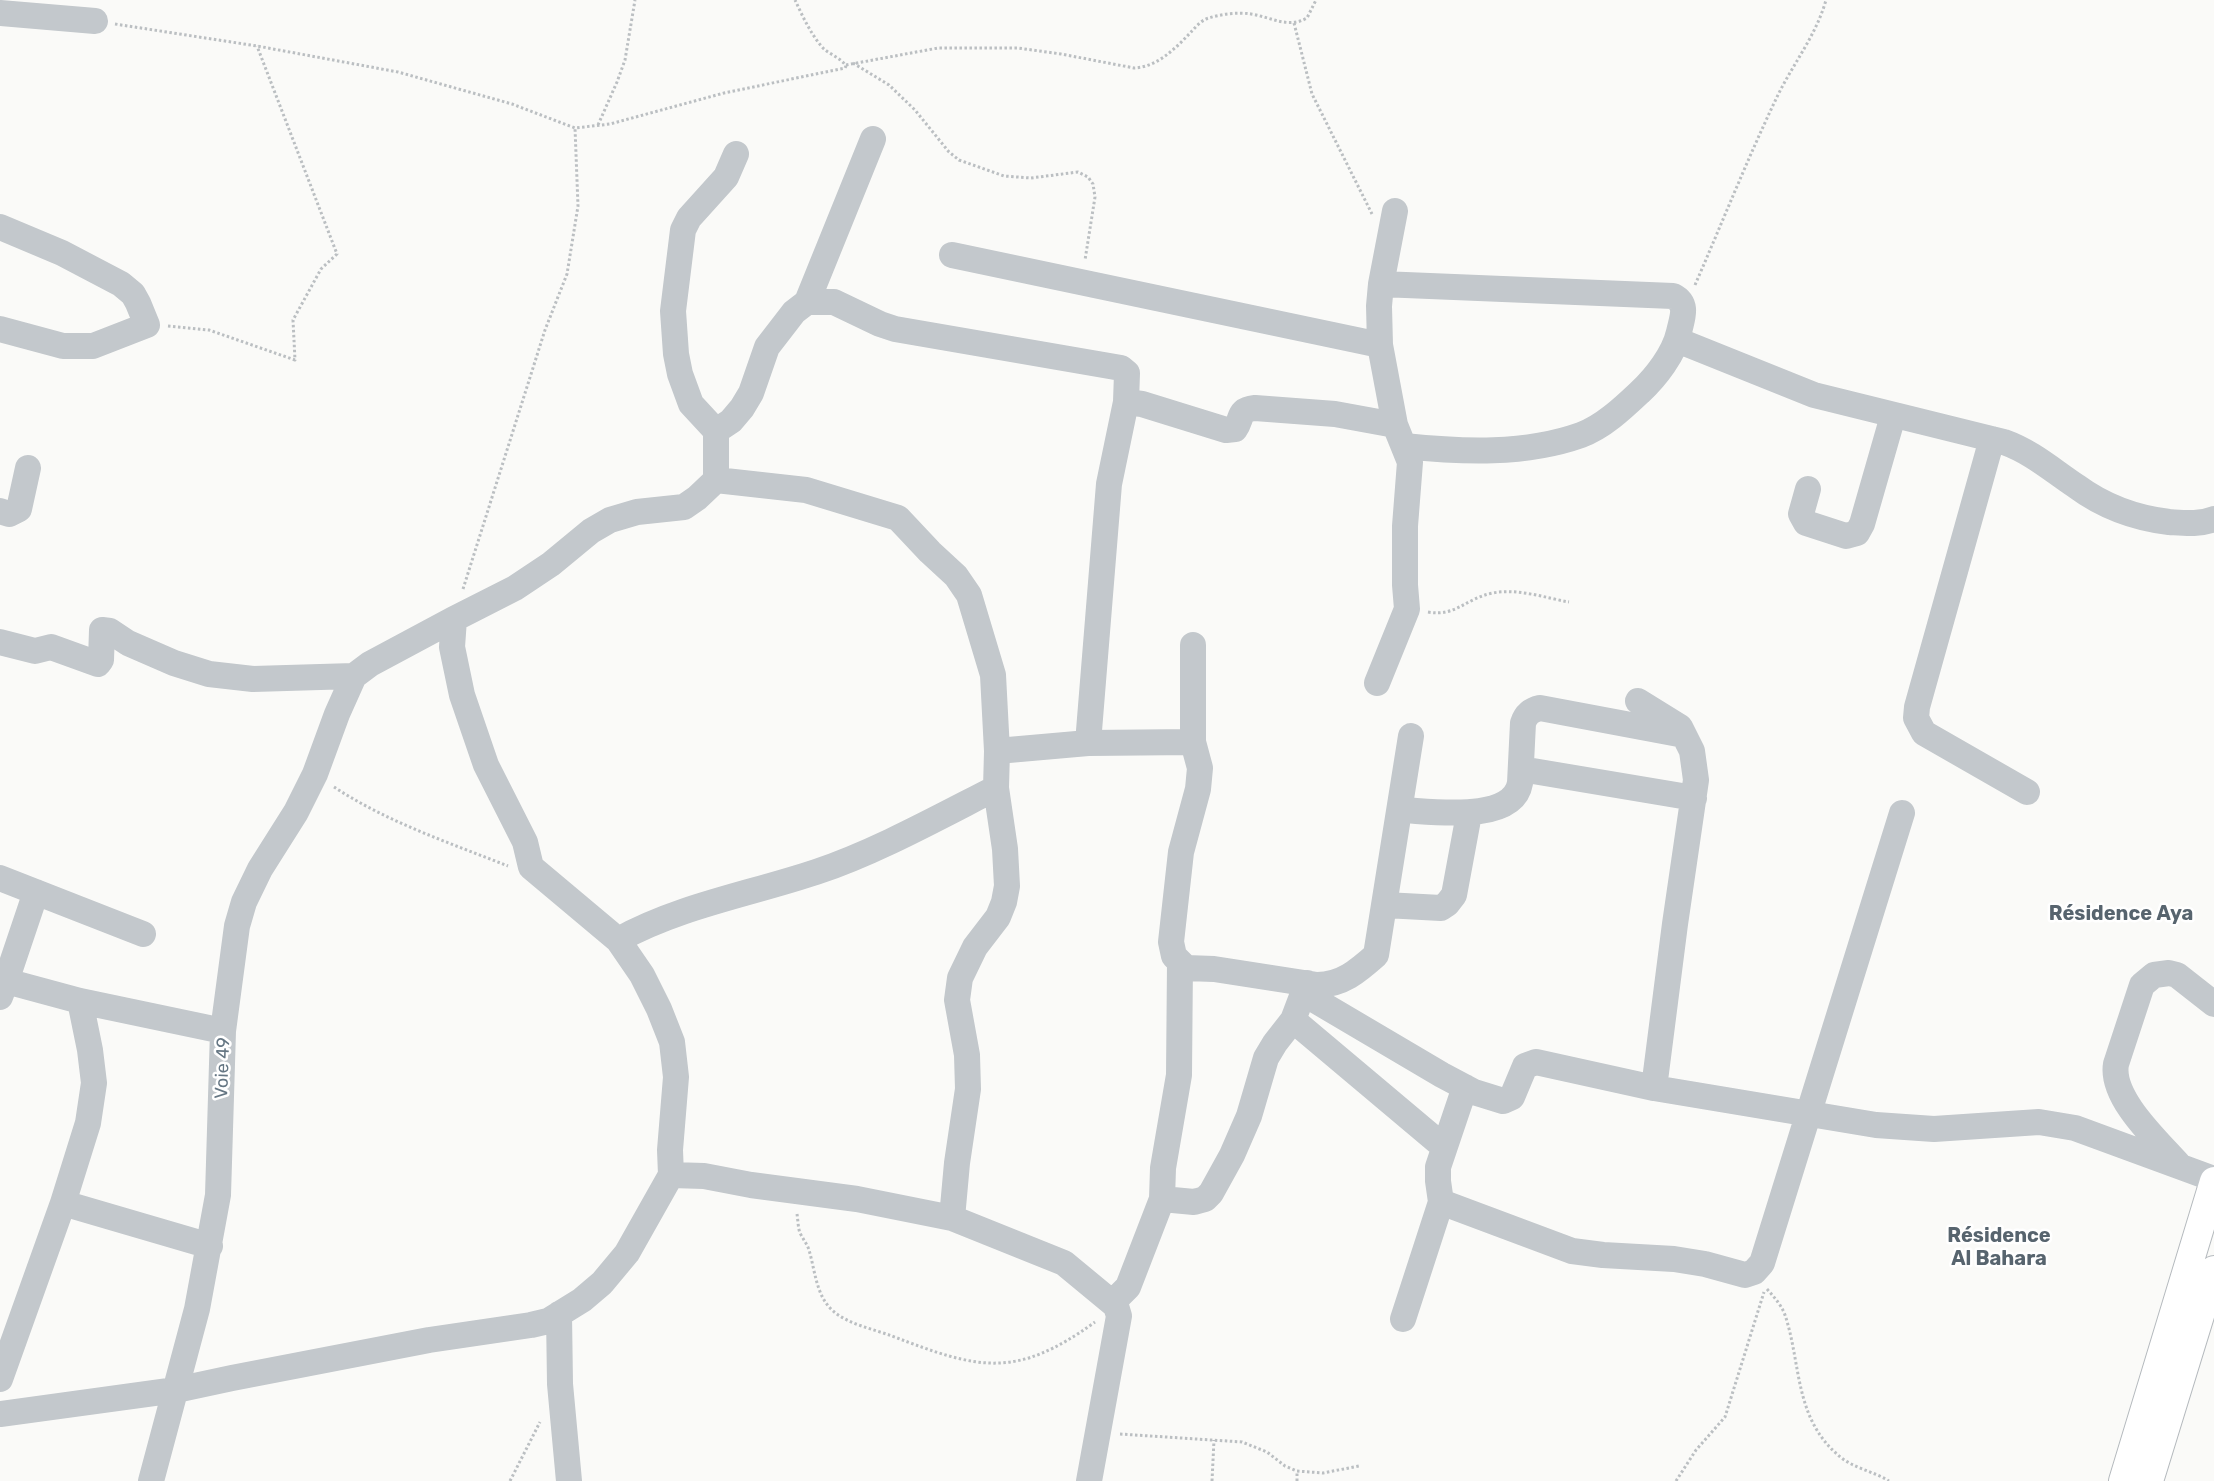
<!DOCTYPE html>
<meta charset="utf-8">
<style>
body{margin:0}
canvas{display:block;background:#fafaf8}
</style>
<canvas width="2214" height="1481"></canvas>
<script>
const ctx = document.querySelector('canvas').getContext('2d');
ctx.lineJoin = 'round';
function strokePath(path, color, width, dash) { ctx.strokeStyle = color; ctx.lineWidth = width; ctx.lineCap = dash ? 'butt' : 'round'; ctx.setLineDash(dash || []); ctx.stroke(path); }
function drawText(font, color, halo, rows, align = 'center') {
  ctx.font = font + ' Rubik,sans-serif'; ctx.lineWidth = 5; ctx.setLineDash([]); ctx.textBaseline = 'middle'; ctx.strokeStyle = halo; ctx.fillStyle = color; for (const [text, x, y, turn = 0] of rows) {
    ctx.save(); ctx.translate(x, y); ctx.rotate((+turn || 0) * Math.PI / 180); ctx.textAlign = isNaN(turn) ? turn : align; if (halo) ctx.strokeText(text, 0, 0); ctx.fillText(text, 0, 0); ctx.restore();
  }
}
const major = new Path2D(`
 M2123 1481 2214 1181
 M2149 1481 2214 1270`);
strokePath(major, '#b5babe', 30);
strokePath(new Path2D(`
 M1294 23 1312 94 1372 214
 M115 24 257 46 398 72 512 104 575 128 610 124 724 93 845 68 846 66C841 58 831 55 824 49 811 35 803 17 795 0
 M853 63 889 85 915 110 949 152 959 160 1004 176 1031 178 1078 172 1088 177 1093 184 1095 197 1085 260
 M846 65 938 48H1018L1061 54 1134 68C1157 67 1175 49 1191 32 1196 27 1201 20 1209 18 1221 14 1238 12 1251 14 1271 17 1288 29 1307 18L1316 0
 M598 125 617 82 625 60 635 0
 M1695 285C1722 223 1747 160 1776 99 1792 65 1816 36 1826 0
 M168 326 209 330 295 360 293 320 321 269 337 254 257 46
 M463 589 545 330 567 274 578 206 575 128
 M1428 612C1456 617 1466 598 1493 593 1517 588 1546 598 1569 602
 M334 787C387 822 450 843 508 866
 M797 1214C798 1220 798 1228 800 1233 803 1239 807 1244 809 1250 815 1270 816 1295 832 1310 847 1324 873 1329 892 1336 978 1369 1015 1380 1095 1322
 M1767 1289C1775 1298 1783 1307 1786 1318 1801 1366 1795 1418 1838 1455 1852 1468 1873 1471 1889 1481
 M1120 1434 1242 1442 1267 1452 1285 1466 1297 1471 1323 1473 1359 1466
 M510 1481 540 1422
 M1212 1481 1214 1440
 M1297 1481V1471
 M1676 1481 1696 1450 1725 1417 1764 1292`), '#bbbfc2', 3, [2.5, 2.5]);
strokePath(new Path2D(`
 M0 13 95 21
 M0 227 62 253 121 284 133 294 138 303 147 325 93 346H63L0 329
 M952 255 1380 345
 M1381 284 1673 296C1689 304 1682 318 1679 332 1674 354 1656 377 1640 392 1623 408 1603 427 1581 435 1525 455 1462 452 1404 446
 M807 302 873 139
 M1677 340 1814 395 2004 442C2032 452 2052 470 2076 486 2103 506 2135 518 2169 522 2184 523 2199 525 2214 519
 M716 431 731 421 742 408 751 393 767 347 794 312 807 302H834L880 324 895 329 1121 368 1127 373 1126 402 1142 404 1226 430 1235 429C1243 418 1237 410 1255 408L1335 414 1395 425
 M1992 439 1917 707 1916 718 1924 733 2027 792
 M716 480 806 490 898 518 930 552 956 576 969 595 993 675 997 751 996 788 1005 849 1007 886 1004 902 998 917 975 947 960 978 957 1000 967 1055 968 1089 957 1163 952 1218 1064 1263 1116 1306 1119 1316 1089 1481
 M1808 489 1801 514 1806 523 1846 536 1857 533 1862 524 1893 416
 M0 511 9 514 19 509 28 468
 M0 642 35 651 51 647 98 664 101 660 102 630 110 631 128 643 174 663 209 674 253 679 354 676 370 664 454 619 515 588 551 564 591 531 610 520 637 512 684 507 697 498 716 480V431L691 404 680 374 676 354 673 311 683 230 689 218 726 177 736 154
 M1193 645V742L1200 768 1198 789 1181 852 1171 942 1174 956 1186 968 1214 969 1317 985C1342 985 1358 971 1376 955L1411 736
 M1377 683 1407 609 1405 585V526L1410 462 1395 425 1380 345 1379 306 1381 284 1395 211
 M1638 701 1680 727 1692 751 1696 780 1675 924 1654 1088
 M1088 743 1109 484 1126 402
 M997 751 1088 743 1193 742
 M1521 769 1694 798
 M1401 810C1430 811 1513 824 1520 783L1523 723C1526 714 1531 710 1540 708L1684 735
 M0 878 143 934
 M1385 905 1441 908 1447 904 1454 895 1469 814
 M618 940C679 906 750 894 816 872 876 852 939 817 996 788
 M6 981 36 892
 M1303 993 1442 1075 1474 1092 1503 1101 1512 1097 1525 1066 1536 1062 1654 1088 1876 1125 1934 1129 2039 1122 2075 1128 2214 1179
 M0 997 6 981 80 1001 223 1031
 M1293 1020 1444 1147
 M2180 1166C2158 1141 2110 1098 2116 1064L2142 985 2154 975 2169 973 2177 975 2214 1004
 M671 1175 704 1176 751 1185 857 1199 952 1218
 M1162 1199 1194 1202 1205 1199 1211 1193 1232 1155 1249 1116 1266 1058 1275 1043 1293 1020 1307 983
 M1441 1202 1572 1251 1603 1255 1674 1259 1705 1264 1745 1275 1754 1272 1762 1263 1902 813
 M63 1203 210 1246
 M1113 1302 1128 1287 1162 1199 1163 1168 1179 1075 1180 962
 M559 1314 560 1384 569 1481
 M1403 1319 1441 1202 1438 1181V1167L1465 1087
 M0 1379 63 1203 88 1123 94 1083 90 1050 80 1001
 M0 1414 176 1390 232 1378 429 1340 531 1325 548 1321 582 1300 602 1283 627 1253 671 1175 670 1150 676 1077 672 1042 659 1009 642 975 618 940 531 867 525 842 486 765 462 695 452 647 454 619
 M151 1481 197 1309 218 1195 223 1031 237 926 244 902 260 869 296 812 315 774 337 714 354 676`), '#c3c8cc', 26);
strokePath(major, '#fff', 28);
drawText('18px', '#657683', '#fff', [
 ["Voie 49",223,1068,-88]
]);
drawText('bold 20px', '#57646e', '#fff', [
 ["Résidence Aya",2121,914],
 ["Résidence",1999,1236],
 ["Al Bahara",1999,1259]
]);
</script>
